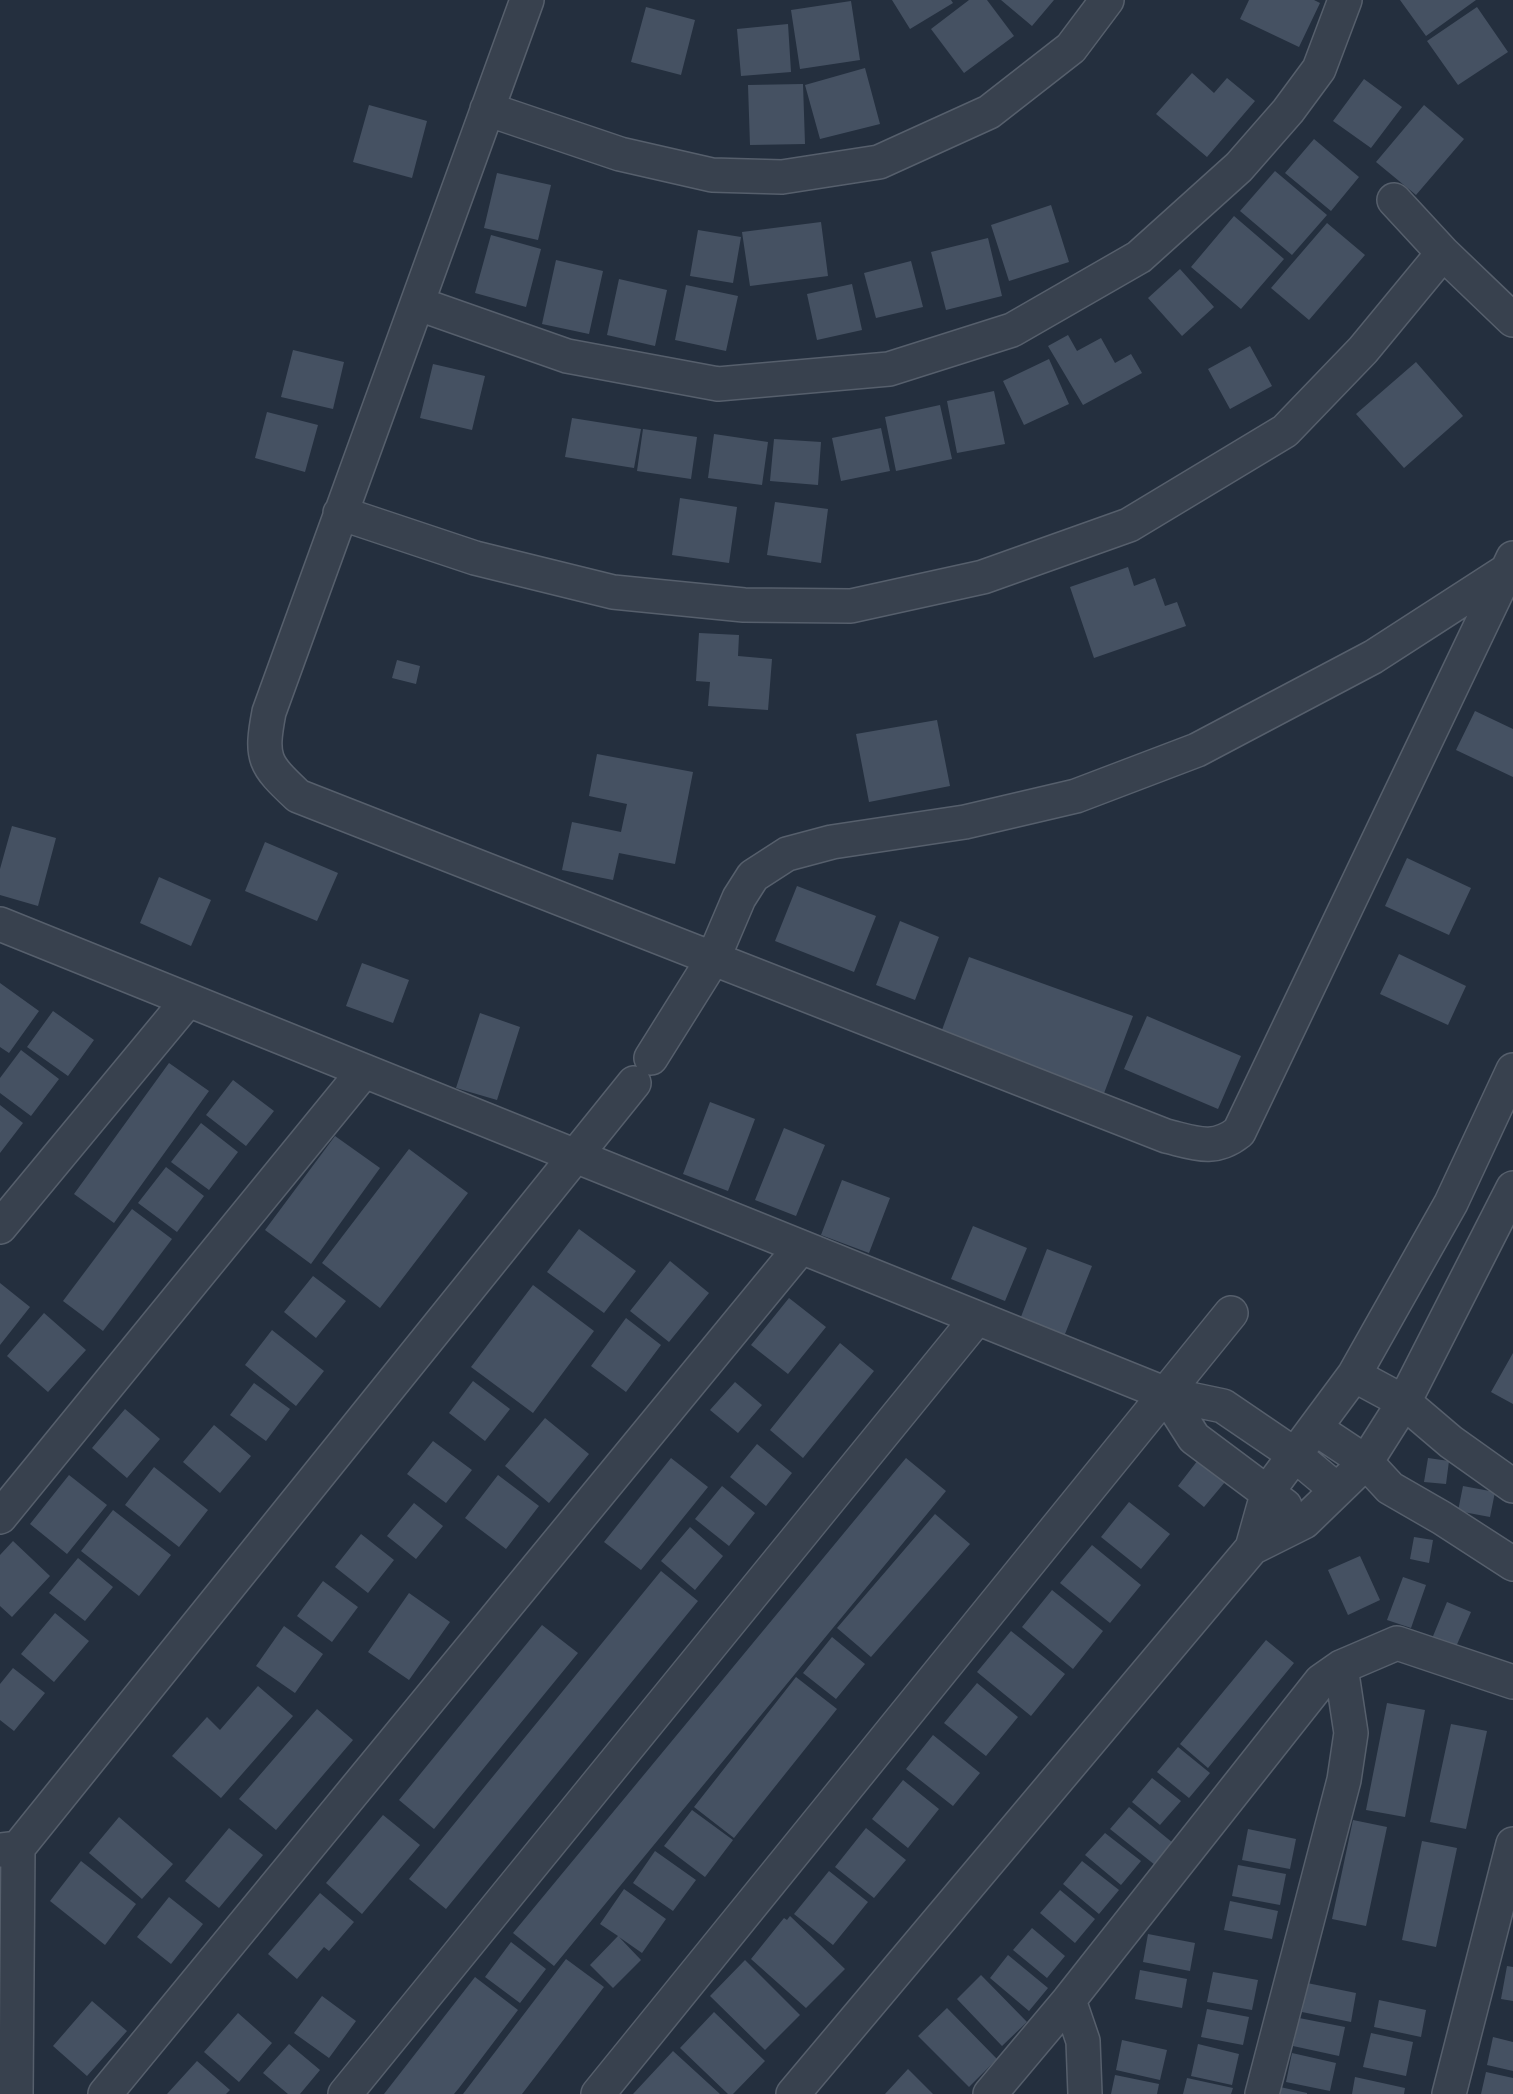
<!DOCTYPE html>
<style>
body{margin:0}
canvas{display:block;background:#242f3e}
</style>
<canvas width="1513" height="2094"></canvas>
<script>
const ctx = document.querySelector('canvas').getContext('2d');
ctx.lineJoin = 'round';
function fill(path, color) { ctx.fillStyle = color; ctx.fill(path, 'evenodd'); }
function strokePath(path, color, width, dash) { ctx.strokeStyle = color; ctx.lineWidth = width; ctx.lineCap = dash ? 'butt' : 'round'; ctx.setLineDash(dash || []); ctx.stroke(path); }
fill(new Path2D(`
 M892 0H951L953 3 910 29Z
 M969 0H987L1014 36 964 73 931 29Z
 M1001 0H1054L1032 26Z
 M1249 0H1314L1320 3 1299 47 1240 19Z
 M1400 0H1476L1426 36Z
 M851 1 860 60 800 69 791 10Z
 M646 7 695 20 681 75 631 62Z
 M1477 7 1508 52 1458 85 1427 41Z
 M788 24 791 72 741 76 737 29Z
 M865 68 880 124 820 139 805 85Z
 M1192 73 1214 93 1227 78 1255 101 1207 157 1156 114Z
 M1364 79 1402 107 1371 148 1333 121Z
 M803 84 805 144 750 145 748 85Z
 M369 105 427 121 412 178 353 162Z
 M1424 105 1464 139 1416 195 1376 162Z
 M1314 139 1359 177 1331 211 1285 173Z
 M1275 171 1327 215 1292 255 1240 211Z
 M497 173 551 185 538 240 484 228Z
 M1051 205 1069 262 1009 281 991 225Z
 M1234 216 1284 259 1241 309 1191 267Z
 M821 222 828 276 750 286 742 232Z
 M1327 223 1365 255 1309 320 1271 288Z
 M698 230 741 237 733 283 690 276Z
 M491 235 541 249 526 307 475 293Z
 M988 238 1002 296 946 310 931 252Z
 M556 260 603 271 589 334 542 324Z
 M911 261 923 307 876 318 864 273Z
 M1180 269 1214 307 1182 336 1148 298Z
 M619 279 667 290 655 346 607 335Z
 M852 284 862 330 817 340 807 294Z
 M686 285 738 296 726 351 675 340Z
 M1068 335 1077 351 1101 338 1115 363 1131 354 1142 373 1083 405 1048 346Z
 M1250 346 1272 386 1230 409 1208 369Z
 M293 350 344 362 333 409 281 397Z
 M1049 359 1069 404 1024 425 1003 381Z
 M1416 362 1463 416 1404 468 1356 414Z
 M433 364 485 376 472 430 420 418Z
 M994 391 1005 444 957 453 947 401Z
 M940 405 952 459 896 471 885 417Z
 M267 412 318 425 305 472 255 458Z
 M572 418 641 429 634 468 565 457Z
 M881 428 890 471 841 481 832 438Z
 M643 429 697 437 691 479 637 471Z
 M714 434 768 442 762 485 708 478Z
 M774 439 821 442 818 485 770 481Z
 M680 498 737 507 729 563 672 555Z
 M775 502 828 509 821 563 767 555Z
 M1128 567 1134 586 1155 578 1165 606 1177 602 1186 626 1094 658 1070 587Z
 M699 633 739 635 738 656 772 659 768 710 708 706 710 682 696 681Z
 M397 660 420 666 416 684 392 678Z
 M1475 711 1513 729V777L1456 750Z
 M937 720 950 786 869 802 856 734Z
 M597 754 693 772 675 864 619 853 613 880 562 870 572 822 621 832 627 804 589 796Z
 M12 826 56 838 38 906 0 895V869Z
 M265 842 338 873 317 921 245 891Z
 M1407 858 1471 888 1449 935 1385 906Z
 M159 877 211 900 191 946 140 923Z
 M797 886 876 916 854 972 775 941Z
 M900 921 939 937 915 1000 876 985Z
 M1399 954 1466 986 1448 1025 1380 994Z
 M969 957 1133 1016 1103 1096 939 1038Z
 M362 963 409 980 393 1023 346 1006Z
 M0 983 39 1011 9 1053 0 1047Z
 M53 1011 94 1040 68 1076 27 1047Z
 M480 1013 520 1027 497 1100 456 1088Z
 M1147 1016 1241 1056 1218 1109 1124 1069Z
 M21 1050 59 1079 31 1116 0 1093V1078Z
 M169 1063 209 1091 114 1223 74 1194Z
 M233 1080 274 1111 246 1146 206 1115Z
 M710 1102 755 1119 728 1191 683 1174Z
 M0 1105 23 1123 0 1153Z
 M201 1123 238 1152 209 1190 171 1162Z
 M784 1128 825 1145 796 1216 755 1200Z
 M335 1136 380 1168 311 1264 265 1230Z
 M409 1149 468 1193 380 1308 322 1263Z
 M166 1167 204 1196 177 1232 138 1203Z
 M842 1180 890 1198 869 1253 821 1235Z
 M132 1209 172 1239 103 1331 63 1301Z
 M973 1226 1027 1248 1005 1301 951 1279Z
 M579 1229 636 1271 604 1313 547 1272Z
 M1047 1249 1092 1266 1063 1339 1019 1322Z
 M670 1261 709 1293 669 1342 630 1311Z
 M313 1276 346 1301 316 1338 284 1312Z
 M0 1283 30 1307 0 1345Z
 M533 1285 594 1331 533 1413 471 1367Z
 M789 1298 826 1327 788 1374 751 1345Z
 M44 1313 86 1350 48 1392 7 1356Z
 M626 1318 661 1345 626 1392 591 1366Z
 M272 1330 324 1371 296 1406 245 1365Z
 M840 1343 874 1371 803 1458 770 1430Z
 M1513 1353V1404L1491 1392Z
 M473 1381 510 1409 485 1441 449 1413Z
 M735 1382 762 1405 738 1433 710 1410Z
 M254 1383 290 1409 266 1441 230 1415Z
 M125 1409 160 1439 127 1478 92 1448Z
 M545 1418 589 1454 549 1503 505 1466Z
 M214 1425 251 1456 220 1493 183 1462Z
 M433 1441 472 1470 446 1503 407 1474Z
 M757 1444 792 1473 766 1506 730 1477Z
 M671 1458 708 1487 641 1570 604 1542Z
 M906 1458 946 1491 554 1966 513 1933Z
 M1428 1458 1449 1461 1446 1484 1424 1482Z
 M1198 1460 1225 1482 1204 1507 1178 1486Z
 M154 1467 208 1510 179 1547 125 1505Z
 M69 1475 107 1505 67 1554 30 1524Z
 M498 1475 539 1506 506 1549 465 1518Z
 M722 1486 755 1513 729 1546 695 1519Z
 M1463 1486 1495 1492 1490 1517 1458 1511Z
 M1129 1502 1170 1534 1141 1569 1101 1537Z
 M414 1503 443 1526 416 1559 387 1536Z
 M113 1510 171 1555 139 1596 81 1551Z
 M935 1514 970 1544 871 1657 837 1628Z
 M690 1527 723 1556 695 1590 661 1561Z
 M361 1534 394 1560 368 1593 335 1567Z
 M1414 1537 1433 1540 1429 1563 1410 1559Z
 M13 1541 50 1576 12 1617 0 1606V1555Z
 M1092 1545 1141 1585 1110 1623 1060 1583Z
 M1360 1556 1380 1600 1348 1615 1328 1570Z
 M78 1558 113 1587 85 1621 49 1593Z
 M661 1571 698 1601 446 1909 409 1879Z
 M1403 1577 1426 1585 1411 1628 1387 1620Z
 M323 1581 358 1607 332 1642 297 1616Z
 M1052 1590 1103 1631 1073 1669 1022 1627Z
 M409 1593 450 1622 409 1680 368 1652Z
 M1447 1602 1471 1612 1452 1656 1429 1646Z
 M55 1613 89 1641 54 1682 21 1654Z
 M542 1625 578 1653 434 1829 399 1800Z
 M284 1626 323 1654 295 1693 256 1666Z
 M1011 1631 1065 1674 1031 1716 977 1672Z
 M832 1637 865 1664 836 1699 803 1673Z
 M1266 1640 1294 1663 1208 1768 1180 1744Z
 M13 1668 45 1693 14 1731 0 1720V1684Z
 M796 1677 837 1709 734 1838 694 1807Z
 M977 1683 1018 1717 986 1756 944 1723Z
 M258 1686 293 1716 221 1798 172 1756 207 1717 220 1730Z
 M1387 1703 1425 1710 1405 1817 1366 1810Z
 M317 1709 353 1740 276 1830 239 1799Z
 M1451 1724 1487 1731 1466 1829 1430 1822Z
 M933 1735 980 1773 953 1806 906 1769Z
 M1178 1747 1210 1773 1189 1798 1157 1772Z
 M1152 1778 1181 1801 1160 1825 1132 1802Z
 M903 1780 939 1809 908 1848 872 1819Z
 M1129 1807 1173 1843 1155 1865 1110 1829Z
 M692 1810 733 1840 705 1877 664 1846Z
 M383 1815 420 1845 362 1914 326 1883Z
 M119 1817 173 1864 142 1899 89 1853Z
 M1353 1820 1387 1827 1366 1926 1332 1919Z
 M229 1828 263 1855 219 1908 185 1881Z
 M866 1828 906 1860 874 1898 835 1867Z
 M1248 1829 1296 1839 1290 1869 1242 1860Z
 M1105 1833 1141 1861 1121 1885 1085 1855Z
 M1422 1841 1457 1848 1436 1947 1402 1940Z
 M655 1851 696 1880 673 1911 633 1883Z
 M81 1861 136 1904 105 1945 50 1901Z
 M1082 1861 1119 1890 1099 1914 1063 1884Z
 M1238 1865 1286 1874 1280 1905 1232 1896Z
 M829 1871 868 1902 833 1945 794 1914Z
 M624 1889 666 1919 642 1953 619 1937 641 1960 613 1988 590 1965 618 1936 600 1924Z
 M1060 1890 1095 1919 1075 1943 1040 1913Z
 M320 1893 354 1922 329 1951 324 1947 297 1979 268 1954Z
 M169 1897 203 1924 171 1964 137 1937Z
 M1230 1901 1278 1911 1272 1939 1224 1930Z
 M790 1916 845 1969 806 2008 751 1959 784 1918 787 1920Z
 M1032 1928 1065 1956 1047 1978 1013 1950Z
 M1148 1934 1195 1943 1190 1971 1143 1962Z
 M511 1942 546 1969 520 2003 485 1977Z
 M1008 1955 1048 1988 1029 2011 990 1978Z
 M566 1959 604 1987 522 2094H463Z
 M745 1960 800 2015 765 2050 710 1996Z
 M1507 1966 1513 1967V2001L1501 1999Z
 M1140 1970 1187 1979 1182 2008 1135 1999Z
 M1213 1972 1258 1980 1252 2010 1207 2002Z
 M981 1975 1027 2022 1002 2046 957 1999Z
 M475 1977 518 2010 459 2088 454 2094H384Z
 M1307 1983 1356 1993 1351 2022 1302 2012Z
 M322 1996 356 2021 329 2058 294 2033Z
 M1379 2000 1426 2010 1421 2037 1374 2027Z
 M92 2001 127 2031 87 2076 53 2046Z
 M947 2008 997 2059 969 2087 918 2036Z
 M1207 2009 1249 2017 1243 2045 1201 2037Z
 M714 2012 765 2061 733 2094H728L680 2048Z
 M238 2013 272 2043 239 2082 204 2052Z
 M1299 2018 1345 2027 1339 2056 1293 2046Z
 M1371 2033 1413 2042 1406 2076 1363 2067Z
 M1493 2037 1513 2042V2071L1487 2065Z
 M1122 2040 1167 2050 1160 2080 1116 2070Z
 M289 2044 320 2070 300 2094H288L263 2073Z
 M1198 2044 1239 2054 1232 2085 1191 2076Z
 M673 2051 720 2094H633Z
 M1292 2053 1336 2063 1330 2091 1286 2082Z
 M197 2061 230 2090 226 2094H167Z
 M908 2069 933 2094H885Z
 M1486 2072 1513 2078V2094H1481Z
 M1115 2075 1159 2084 1157 2094H1111Z
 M1355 2077 1405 2088 1404 2094H1352Z
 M1187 2078 1233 2088 1231 2094H1183Z
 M1280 2087 1307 2093V2094H1279Z`), '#455162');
const minor = new Path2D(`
 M527 0 269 712C260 759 264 764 298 796L1166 1136C1195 1143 1214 1152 1239 1132L1513 558
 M487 109 620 154 712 175 782 177 879 162 989 112 1071 48 1107 0
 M1394 200 1443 253 1513 320
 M419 304 567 356 718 384 889 369 1012 330 1139 257 1239 167 1288 111 1319 69 1345 0
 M340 513 475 558 613 592 744 605 851 606 983 577 1129 525 1285 431 1363 350 1443 253
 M0 924 1166 1394 1223 1406 1295 1455 1337 1490
 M651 1058 713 959 739 898 753 876 787 854 832 842 965 822 1076 796 1197 750 1373 657 1506 571
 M0 1227 188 1000
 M1354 1375 1404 1402 1451 1442 1513 1486
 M1166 1394 1194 1438 1285 1506
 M1315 1428 1366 1462 1390 1488 1442 1518 1513 1564
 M0 1517 364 1071
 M1252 1548 1268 1491 1354 1375 1451 1203 1513 1070
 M0 1850 18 1848 634 1083
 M1069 2000 1083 2041 1085 2094
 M16 2094 18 1848
 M105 2094 801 1247
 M345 2094 977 1318
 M598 2094 1231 1313
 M793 2094 1252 1548 1304 1522 1366 1462 1404 1402 1513 1188
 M990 2094 1069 2000 1321 1681 1341 1667 1397 1643 1513 1682
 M1262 2094 1344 1780 1351 1733 1341 1667
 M1449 2094 1513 1844`);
strokePath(minor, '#565f6c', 36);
strokePath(minor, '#38414e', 33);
</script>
